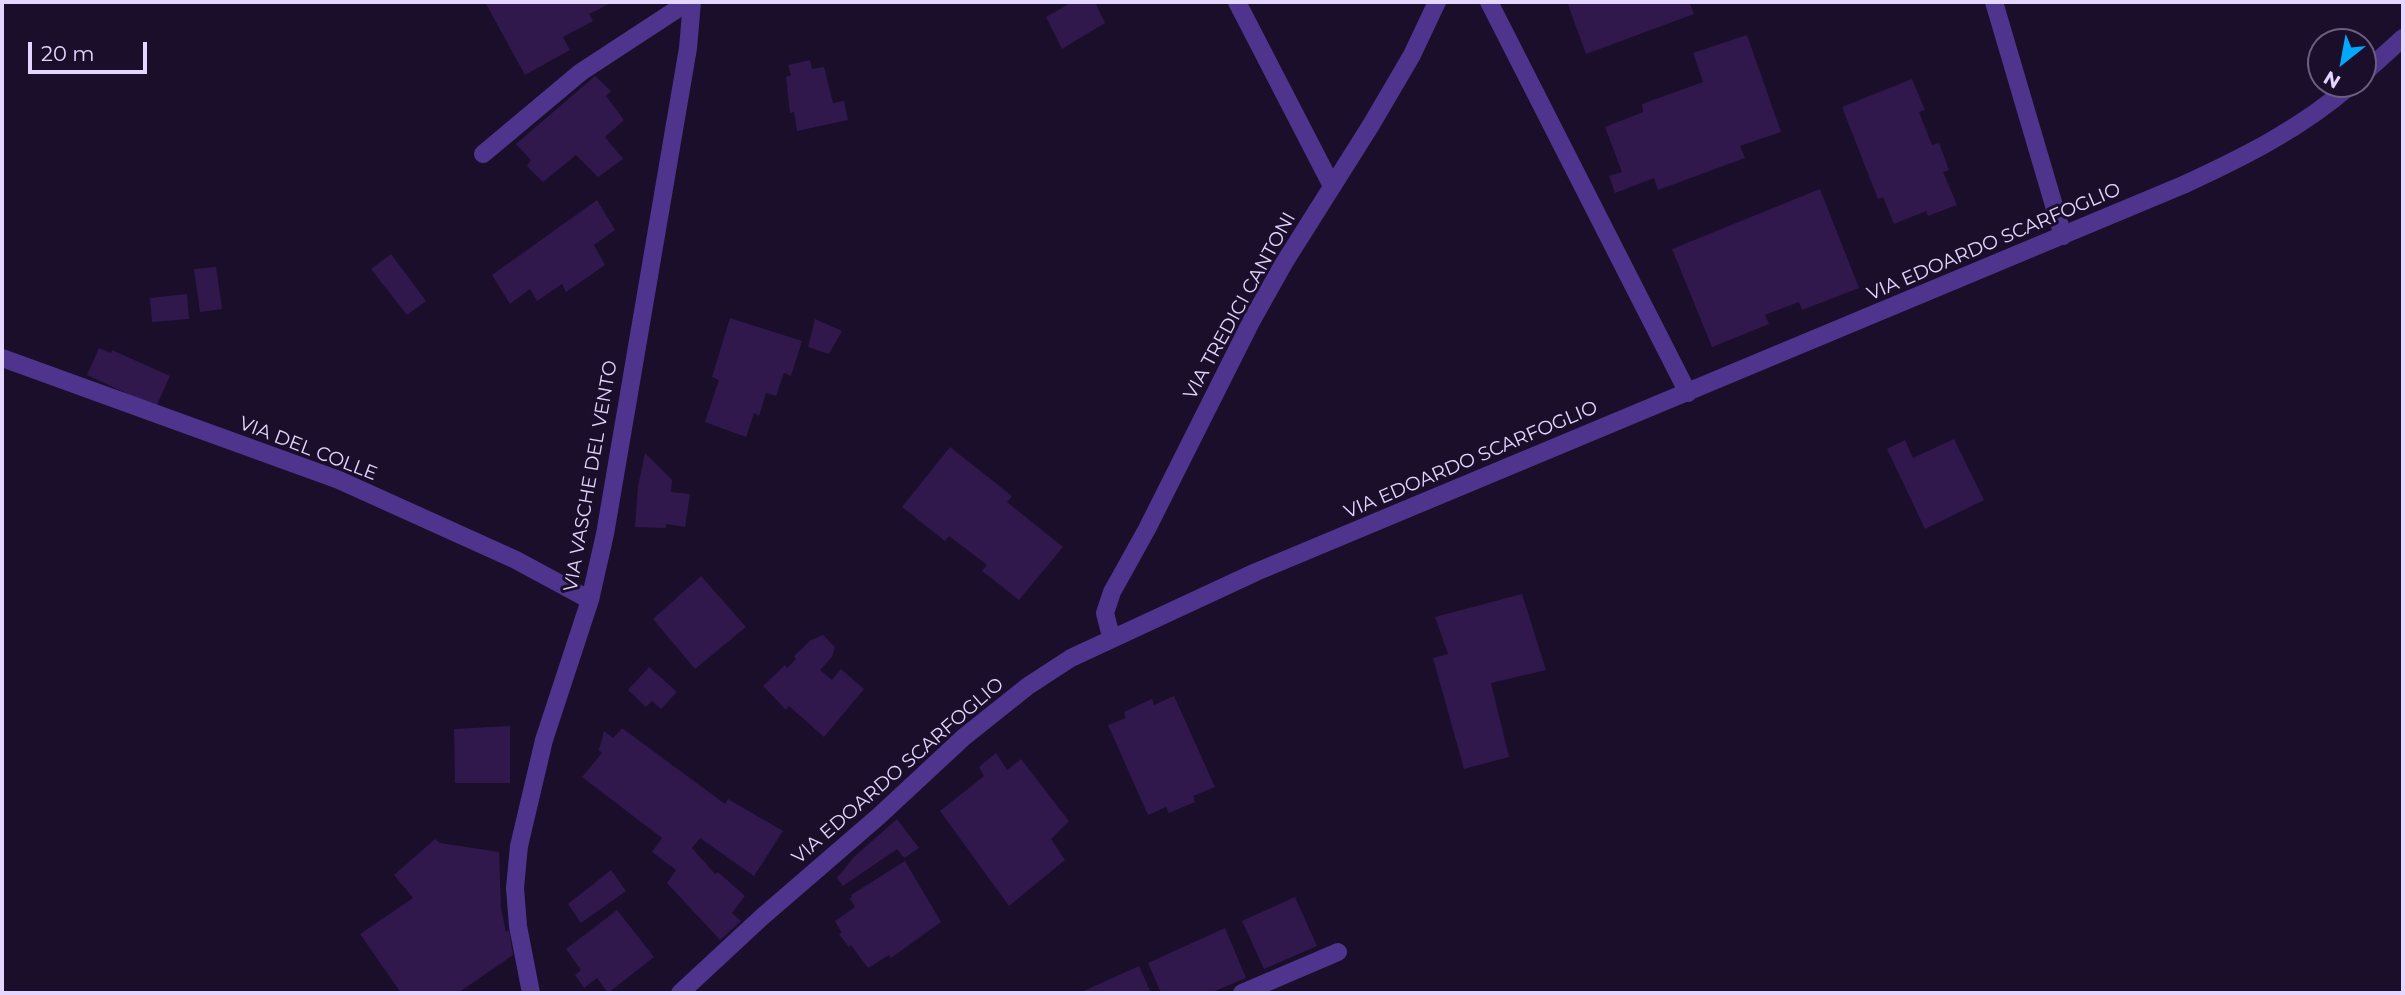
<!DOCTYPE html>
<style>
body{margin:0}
#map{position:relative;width:2405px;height:995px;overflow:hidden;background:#1a0e2a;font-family:Montserrat,sans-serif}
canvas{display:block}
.frame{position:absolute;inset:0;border:4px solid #e5d6ff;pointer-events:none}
.north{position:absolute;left:2307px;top:28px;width:70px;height:70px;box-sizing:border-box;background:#1a0e2a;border:2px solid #6b5e7f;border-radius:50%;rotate:211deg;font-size:19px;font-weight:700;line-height:28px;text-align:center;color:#e5d6ff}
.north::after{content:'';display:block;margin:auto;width:24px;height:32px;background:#02a7ff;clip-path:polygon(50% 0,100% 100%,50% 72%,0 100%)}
.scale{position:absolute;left:28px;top:42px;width:119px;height:32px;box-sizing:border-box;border:4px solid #e5d6ff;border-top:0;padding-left:9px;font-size:21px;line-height:24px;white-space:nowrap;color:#e5d6ff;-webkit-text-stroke:5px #1a0e2a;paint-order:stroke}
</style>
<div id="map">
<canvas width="2405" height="995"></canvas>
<div class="frame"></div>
<div class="north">N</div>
<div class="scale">20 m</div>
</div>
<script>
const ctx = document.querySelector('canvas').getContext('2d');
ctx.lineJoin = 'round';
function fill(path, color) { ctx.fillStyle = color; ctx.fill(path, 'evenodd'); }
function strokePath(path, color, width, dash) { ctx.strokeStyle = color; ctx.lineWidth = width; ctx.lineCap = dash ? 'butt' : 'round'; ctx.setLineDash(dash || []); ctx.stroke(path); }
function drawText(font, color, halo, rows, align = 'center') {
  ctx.font = font + ' Montserrat,sans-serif'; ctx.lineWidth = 6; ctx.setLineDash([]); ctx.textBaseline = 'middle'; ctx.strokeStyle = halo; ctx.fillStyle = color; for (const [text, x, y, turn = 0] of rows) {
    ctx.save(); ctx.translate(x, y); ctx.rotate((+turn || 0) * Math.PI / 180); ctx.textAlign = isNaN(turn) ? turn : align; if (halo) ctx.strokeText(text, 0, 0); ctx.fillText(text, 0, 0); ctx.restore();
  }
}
fill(new Path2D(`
 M485 2H613L589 14 593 21 563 37 570 50 525 75Z
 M1072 2H1095L1105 23 1062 49 1046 17Z
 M1567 2H1689L1694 14 1586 54Z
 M1747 35 1781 132 1740 146 1745 158 1658 190 1654 178 1615 193 1609 176 1622 172 1605 127 1643 112 1642 104 1703 82 1693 53Z
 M810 60 812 69 824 67 833 103 844 101 848 120 797 131 794 112 790 113 786 77 791 75 788 65Z
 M595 76 611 91 606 96 624 120 605 137 623 159 598 177 576 155 543 182 527 166 531 160 516 144Z
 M1912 79 1925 110 1919 112 1932 145 1939 143 1949 170 1943 172 1957 205 1928 216 1926 211 1894 224 1883 197 1878 199 1842 107Z
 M1820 189 1859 288 1802 310 1799 302 1765 315 1769 324 1712 347 1672 249Z
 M597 200 615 230 594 245 605 265 566 292 562 284 537 301 530 289 510 304 492 275Z
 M391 254 426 301 407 315 371 269Z
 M216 267 222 309 200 312 194 269Z
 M187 294 189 319 152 322 150 298Z
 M730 318 802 341 791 376 784 373 776 396 766 393 759 416 754 413 746 437 705 422 719 380 712 377Z
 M815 319 842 331 829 354 808 347Z
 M99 348 111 353 112 350 170 376 156 407 87 375Z
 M1954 439 1984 500 1925 529 1887 449 1905 440 1913 458Z
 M950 447 1012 496 1007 502 1063 547 1019 600 982 571 987 565 949 536 945 541 902 507Z
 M645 453 672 480 671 492 690 494 685 527 666 524V528L635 527 638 486Z
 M701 576 746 627 695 669 653 619Z
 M1522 594 1546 670 1491 683 1509 757 1464 769 1433 658 1448 654 1435 617Z
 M823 635 835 647 832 657 820 670 832 680 841 669 864 689 824 737 789 706 786 710 763 686 785 665 787 668 796 659 794 656 811 640Z
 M649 667 677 692 661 709 652 701 646 707 628 690Z
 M1174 696 1215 787 1193 796 1195 802 1169 813 1166 807 1148 815 1108 725 1126 718 1124 712 1152 699 1154 705Z
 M510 726V783H455L454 729Z
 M622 728 725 804 728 799 783 831 754 876 700 838 692 848 715 874 718 872 745 896 732 913 741 921 720 940 667 883 676 870 652 852 662 838 582 777 602 753 599 750 604 731 613 738Z
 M996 753 1007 770 1021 759 1069 821 1051 839 1065 860 1009 906 940 811 984 776 979 767Z
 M897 819 919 848 904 858 897 849 843 886 837 878 854 857Z
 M435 839 440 843 499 852 501 908 506 932 509 930 513 955 458 993H401L360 934 413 898 394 875Z
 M905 861 941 922 891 958 889 955 868 968 851 945 849 947 839 934 842 933 835 921 855 907 850 899 852 897 851 895Z
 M611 870 626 891 581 923 568 904Z
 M1295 897 1317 946 1264 969 1242 921Z
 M617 910 654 957 608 993 597 978 584 988 575 975 581 970 566 949Z
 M1225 928 1246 978 1210 993H1161L1148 963Z
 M1139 966 1151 993H1079Z`), '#30184d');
strokePath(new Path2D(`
 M1237 2 1332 186
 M1994 2 2063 236
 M483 154 581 72 688 2`), '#4e348d', 18);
strokePath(new Path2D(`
 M1489 2 1688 393
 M2363 74 2403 38
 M2 358 339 480 516 560 590 600
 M1115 637 1109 629 1105 613 1112 592 1147 529 1252 320 1284 263 1371 125 1412 55 1437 2
 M531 993 518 926 515 888 519 846 544 740 590 600 605 534 688 48 692 2
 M680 993 762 917 879 816 964 737 1028 686 1071 658 1256 572 2183 185C2244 157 2302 128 2352 84
 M1242 993 1338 952`), '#4e348d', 18);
drawText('19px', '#e5d6ff', '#1a0e2a', [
 ["VIA EDOARDO SCARFOGLIO",1994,242,-23],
 ["VIA TREDICI CANTONI",1240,306,-61],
 ["VIA DEL COLLE",308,449,21],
 ["VIA EDOARDO SCARFOGLIO",1471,460,-23],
 ["VIA VASCHE DEL VENTO",591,476,-80],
 ["VIA EDOARDO SCARFOGLIO",898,771,-41]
]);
</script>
